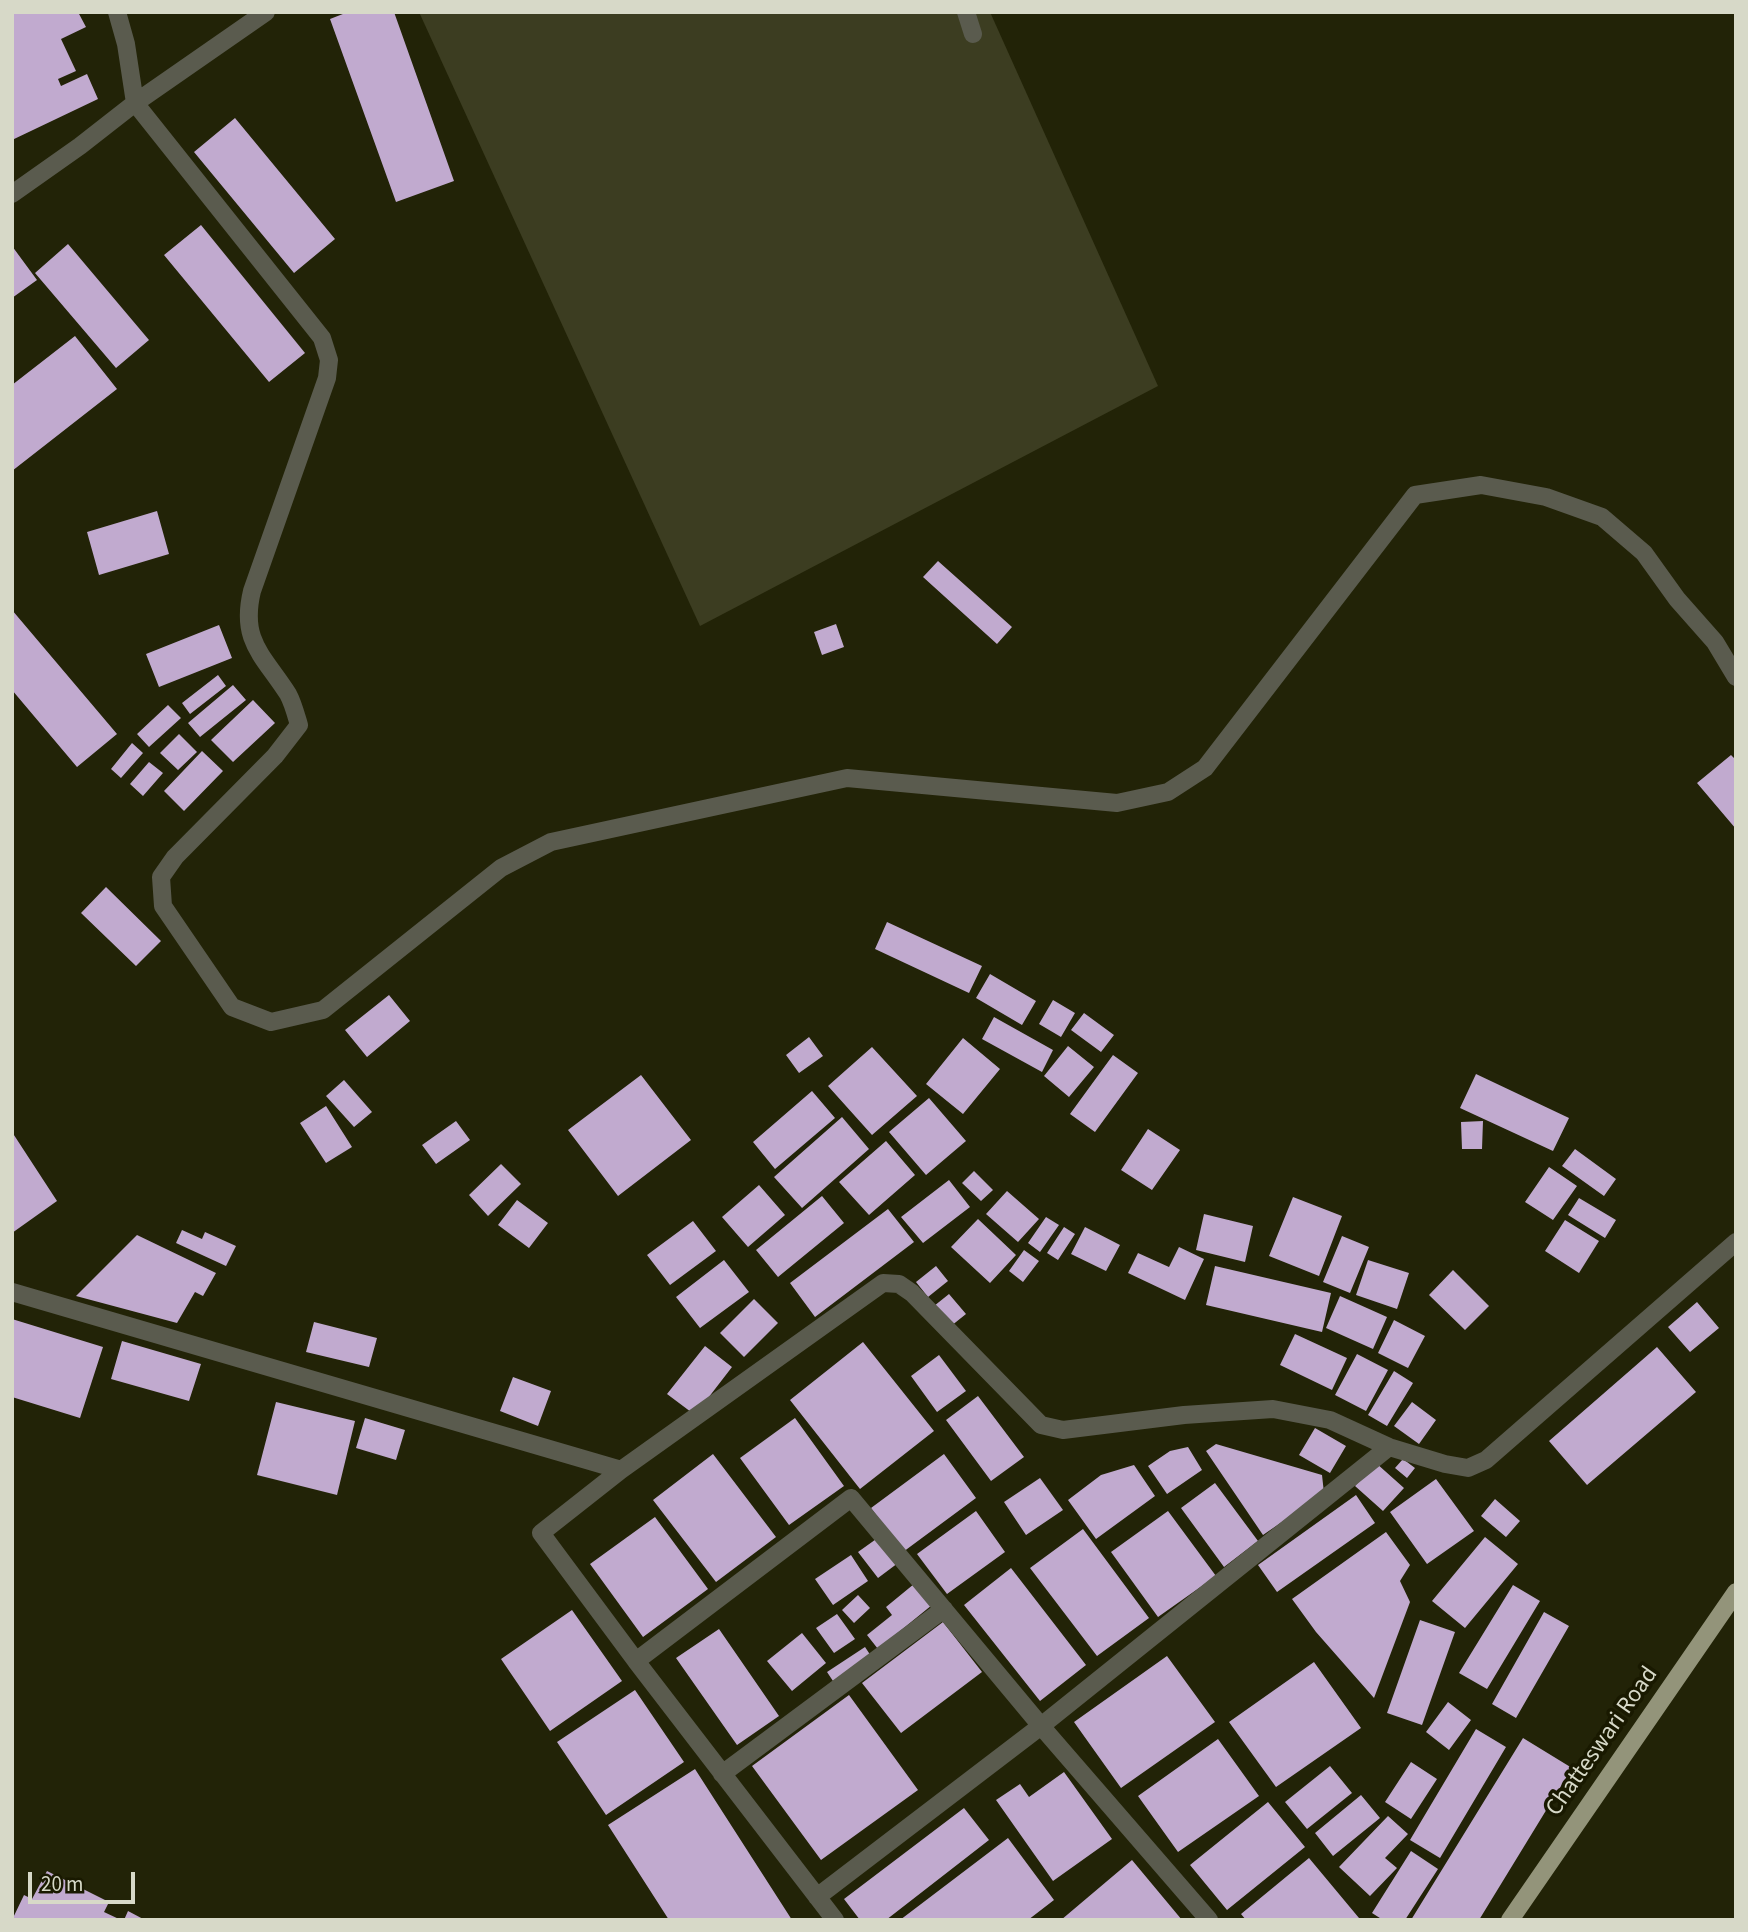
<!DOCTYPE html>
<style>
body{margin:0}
#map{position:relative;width:1748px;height:1932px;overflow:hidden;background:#222307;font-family:"Source Sans 3",sans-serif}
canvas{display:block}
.frame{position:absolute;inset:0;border:14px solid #d7d9c8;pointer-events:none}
.scale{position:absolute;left:28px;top:1872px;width:107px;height:32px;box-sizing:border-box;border:4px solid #d7d9c8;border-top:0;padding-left:9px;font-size:21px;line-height:24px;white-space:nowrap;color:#d7d9c8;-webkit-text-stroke:5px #191900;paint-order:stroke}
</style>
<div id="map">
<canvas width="1748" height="1932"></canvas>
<div class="frame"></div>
<div class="scale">20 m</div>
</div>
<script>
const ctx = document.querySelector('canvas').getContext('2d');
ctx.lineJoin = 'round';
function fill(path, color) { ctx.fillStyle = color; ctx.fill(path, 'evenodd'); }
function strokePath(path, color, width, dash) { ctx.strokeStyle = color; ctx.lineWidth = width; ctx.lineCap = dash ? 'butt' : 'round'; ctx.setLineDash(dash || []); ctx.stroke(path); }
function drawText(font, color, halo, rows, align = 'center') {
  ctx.font = font + ' "Source Sans 3",sans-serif'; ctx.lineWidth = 7; ctx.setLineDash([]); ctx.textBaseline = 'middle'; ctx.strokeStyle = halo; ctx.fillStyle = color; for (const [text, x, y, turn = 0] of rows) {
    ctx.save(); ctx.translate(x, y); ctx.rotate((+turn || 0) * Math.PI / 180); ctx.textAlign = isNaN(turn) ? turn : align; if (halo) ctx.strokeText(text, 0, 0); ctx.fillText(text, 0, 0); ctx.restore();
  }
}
fill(new Path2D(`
 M419 12H990L1158 386 700 626Z`), '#3c3d21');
fill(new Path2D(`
 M12 12H78L86 27 61 39 76 71 58 79 61 86 87 74 98 99 12 140Z
 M348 12H394L454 181 396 202 330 19Z
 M235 118 335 239 294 273 194 152Z
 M201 225 305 353 269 382 164 255Z
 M68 244 149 340 116 368 35 273Z
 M12 246 37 280 12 298Z
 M75 336 117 389 12 471V385Z
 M157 511 169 554 99 575 87 532Z
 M938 561 1012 627 997 644 923 577Z
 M12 610 117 734 77 767 12 690Z
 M836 624 844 647 822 655 814 632Z
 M219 625 232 658 159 687 146 654Z
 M218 675 226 686 190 714 182 703Z
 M233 685 246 700 200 737 188 723Z
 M253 700 275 723 233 762 211 740Z
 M168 705 181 718 149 747 137 734Z
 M179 734 197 752 178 770 160 753Z
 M132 743 143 753 121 778 111 769Z
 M202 751 223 771 184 811 164 791Z
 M1731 755 1736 760V829L1697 783Z
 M149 762 163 773 143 796 130 784Z
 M106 887 161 941 136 966 81 913Z
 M887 922 982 966 969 993 875 949Z
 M990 974 1036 1001 1022 1025 976 998Z
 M389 995 410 1021 367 1057 345 1030Z
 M1053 1000 1075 1013 1061 1037 1039 1024Z
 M1084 1013 1114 1035 1101 1052 1071 1030Z
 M994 1017 1053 1050 1042 1072 982 1039Z
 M809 1037 823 1056 799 1073 786 1055Z
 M963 1038 1000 1069 963 1114 926 1084Z
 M1068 1046 1094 1067 1069 1097 1044 1076Z
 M872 1047 917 1096 872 1135 828 1086Z
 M1113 1055 1138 1073 1095 1132 1070 1114Z
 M1476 1074 1569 1118 1553 1151 1460 1108Z
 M641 1075 691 1140 618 1196 568 1130Z
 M344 1080 372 1112 354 1127 326 1096Z
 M812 1091 835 1118 775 1169 753 1142Z
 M929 1098 966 1141 926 1175 889 1132Z
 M326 1106 352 1147 326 1163 300 1123Z
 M842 1117 869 1149 802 1208 774 1177Z
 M456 1121 470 1140 436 1164 422 1145Z
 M1483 1121 1482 1149H1462L1461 1122Z
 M1148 1129 1180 1150 1152 1190 1121 1170Z
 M12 1132 57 1201 12 1233Z
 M886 1141 915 1175 869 1215 839 1182Z
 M1575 1149 1616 1179 1604 1196 1562 1166Z
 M501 1164 521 1184 488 1216 469 1195Z
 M1549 1167 1577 1186 1553 1220 1525 1202Z
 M974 1171 993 1190 981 1201 962 1183Z
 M949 1180 970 1207 923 1243 901 1217Z
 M759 1185 785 1215 748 1247 722 1217Z
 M1007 1191 1039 1219 1018 1242 986 1214Z
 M822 1196 844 1223 778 1277 756 1250Z
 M1293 1197 1342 1216 1319 1276 1269 1256Z
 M1579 1198 1616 1220 1605 1238 1568 1215Z
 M517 1200 548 1223 529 1248 498 1225Z
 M888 1209 914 1242 815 1317 790 1283Z
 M1204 1214 1253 1226 1245 1262 1196 1250Z
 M1046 1217 1059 1225 1040 1252 1028 1243Z
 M978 1219 1016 1255 990 1283 951 1247Z
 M1565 1220 1599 1241 1579 1273 1545 1251Z
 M693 1221 716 1251 670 1285 647 1255Z
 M1064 1227 1075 1234 1058 1260 1047 1253Z
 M1085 1227 1120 1245 1106 1271 1071 1254Z
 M182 1230 202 1239 205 1232 236 1246 226 1266 176 1243Z
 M137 1235 216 1273 203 1296 195 1292 177 1323 76 1296Z
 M1342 1236 1369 1247 1350 1293 1323 1282Z
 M1179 1247 1204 1259 1185 1300 1128 1273 1138 1253 1169 1267Z
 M1024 1250 1039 1261 1023 1282 1009 1271Z
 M724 1260 749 1292 700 1328 676 1297Z
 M1368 1260 1409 1273 1397 1309 1356 1295Z
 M936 1266 948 1281 928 1297 916 1282Z
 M1215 1266 1331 1293 1322 1332 1206 1305Z
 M1453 1270 1489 1306 1465 1330 1429 1295Z
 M949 1294 966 1314 951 1326 934 1306Z
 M1340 1296 1387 1317 1373 1349 1326 1328Z
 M754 1299 778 1323 744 1357 720 1333Z
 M1697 1302 1719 1328 1690 1352 1668 1327Z
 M12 1319 103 1347 80 1418 12 1397Z
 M1394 1320 1425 1336 1408 1368 1378 1353Z
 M314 1322 377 1338 369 1367 306 1352Z
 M1295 1334 1347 1358 1332 1390 1280 1365Z
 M122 1341 201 1364 189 1401 111 1379Z
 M863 1342 934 1431 860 1489 790 1400Z
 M705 1346 732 1367 695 1415 667 1394Z
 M1657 1347 1696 1392 1587 1485 1549 1441Z
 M1357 1354 1388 1370 1366 1411 1335 1395Z
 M939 1355 966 1391 937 1412 911 1376Z
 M1394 1371 1413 1383 1387 1426 1368 1415Z
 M513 1377 551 1391 538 1426 500 1411Z
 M978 1396 1024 1457 991 1481 946 1420Z
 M276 1402 355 1421 337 1495 257 1475Z
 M1412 1402 1436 1420 1419 1444 1394 1426Z
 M365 1418 405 1430 396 1460 356 1448Z
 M795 1418 844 1486 789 1525 740 1458Z
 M1315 1428 1346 1446 1330 1473 1299 1455Z
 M1216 1444 1322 1475 1324 1493 1263 1535 1206 1451Z
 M1188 1447 1202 1470 1167 1494 1148 1466 1170 1451Z
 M713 1454 776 1537 716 1582 653 1500Z
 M944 1454 976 1498 903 1552 871 1508Z
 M1403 1459 1415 1468 1407 1478 1395 1468Z
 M1376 1463 1404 1488 1383 1511 1355 1486Z
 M1134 1465 1155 1496 1096 1539 1068 1500 1101 1475Z
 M1040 1478 1063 1510 1026 1535 1004 1502Z
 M1436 1479 1474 1531 1427 1564 1390 1512Z
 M1215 1483 1258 1541 1224 1567 1181 1508Z
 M1356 1495 1375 1523 1277 1592 1258 1565Z
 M1495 1499 1520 1521 1506 1537 1481 1516Z
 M976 1511 1005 1552 947 1594 917 1554Z
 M1168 1511 1216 1576 1158 1617 1111 1552Z
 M655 1517 708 1589 643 1637 590 1564Z
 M1083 1529 1149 1618 1097 1656 1030 1568Z
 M1386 1532 1410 1565 1400 1581 1410 1602 1374 1698 1316 1632 1292 1599Z
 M879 1537 898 1563 878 1578 858 1552Z
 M1485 1537 1518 1564 1465 1628 1432 1601Z
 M851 1555 868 1581 833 1605 815 1579Z
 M1011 1568 1086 1665 1040 1701 964 1605Z
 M914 1584 932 1605 878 1649 867 1635 892 1615 886 1607Z
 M1513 1585 1540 1601 1487 1689 1459 1673Z
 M858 1595 870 1608 854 1623 842 1610Z
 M572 1610 622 1681 550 1731 501 1659Z
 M1544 1612 1569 1626 1516 1718 1492 1704Z
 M837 1614 855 1639 834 1653 816 1628Z
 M1420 1620 1455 1632 1422 1725 1387 1713Z
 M943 1622 982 1672 901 1733 862 1683Z
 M719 1629 779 1716 737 1745 676 1658Z
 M802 1633 826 1663 792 1691 767 1661Z
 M865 1647 873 1659 835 1684 827 1672Z
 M1167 1656 1215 1722 1121 1788 1074 1722Z
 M1314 1662 1361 1728 1276 1787 1229 1722Z
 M635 1690 684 1762 606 1815 557 1742Z
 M849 1695 918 1790 821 1860 752 1766Z
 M1448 1702 1471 1720 1449 1750 1426 1732Z
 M1476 1729 1506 1747 1440 1858 1410 1840Z
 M1523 1738 1572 1768 1479 1920H1411Z
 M1218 1739 1259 1796 1178 1852 1138 1796Z
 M1411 1762 1437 1779 1411 1819 1385 1802Z
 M1330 1766 1352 1793 1307 1829 1285 1802Z
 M695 1769 792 1920H669L608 1825Z
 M1064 1772 1112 1839 1053 1881 996 1800 1020 1784 1029 1797Z
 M1361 1795 1380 1818 1333 1856 1315 1833Z
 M1268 1802 1305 1847 1227 1910 1190 1865Z
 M964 1808 989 1840 886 1920H860L844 1899Z
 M1388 1816 1408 1834 1385 1858 1397 1868 1370 1896 1339 1867Z
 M1008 1838 1054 1900 1028 1920H900Z
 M1411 1851 1438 1869 1405 1920H1383L1372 1913Z
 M1309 1858 1359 1918 1246 1920 1241 1914Z
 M1132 1860 1182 1920H1061Z
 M47 1871 109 1902 104 1912 121 1920H12L24 1895 32 1899Z
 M128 1911 145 1920H124Z`), '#c1aacf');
strokePath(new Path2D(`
 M117 12 126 44 135 103 322 338 329 360 327 378 252 591C240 641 263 655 288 694 293 703 296 715 299 725L275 756 175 857 161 877 163 906 232 1007 271 1022 323 1010 501 868 551 842 847 778 1117 803 1168 792 1205 768 1415 495 1481 485 1546 497 1602 517 1644 553 1677 599 1715 642 1736 677
 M966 12 973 34
 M12 194 80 146 135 103 266 12
 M12 1292 621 1470 883 1283 899 1284 912 1293 1041 1425 1063 1430 1184 1415 1273 1409 1330 1420 1389 1447 1445 1464 1468 1468 1486 1460 1736 1242
 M621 1470 541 1533 636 1661
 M722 1774 944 1609
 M817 1897 1041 1726 1389 1447
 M835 1920 636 1661 851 1498 1041 1726 1209 1920`), '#5a5b4e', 18);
strokePath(new Path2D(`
 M1510 1920 1736 1592`), '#93947a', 18);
drawText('24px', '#d7d9c8', '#191900', [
 ["Chatteswari Road",1603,1742,-55]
]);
</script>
